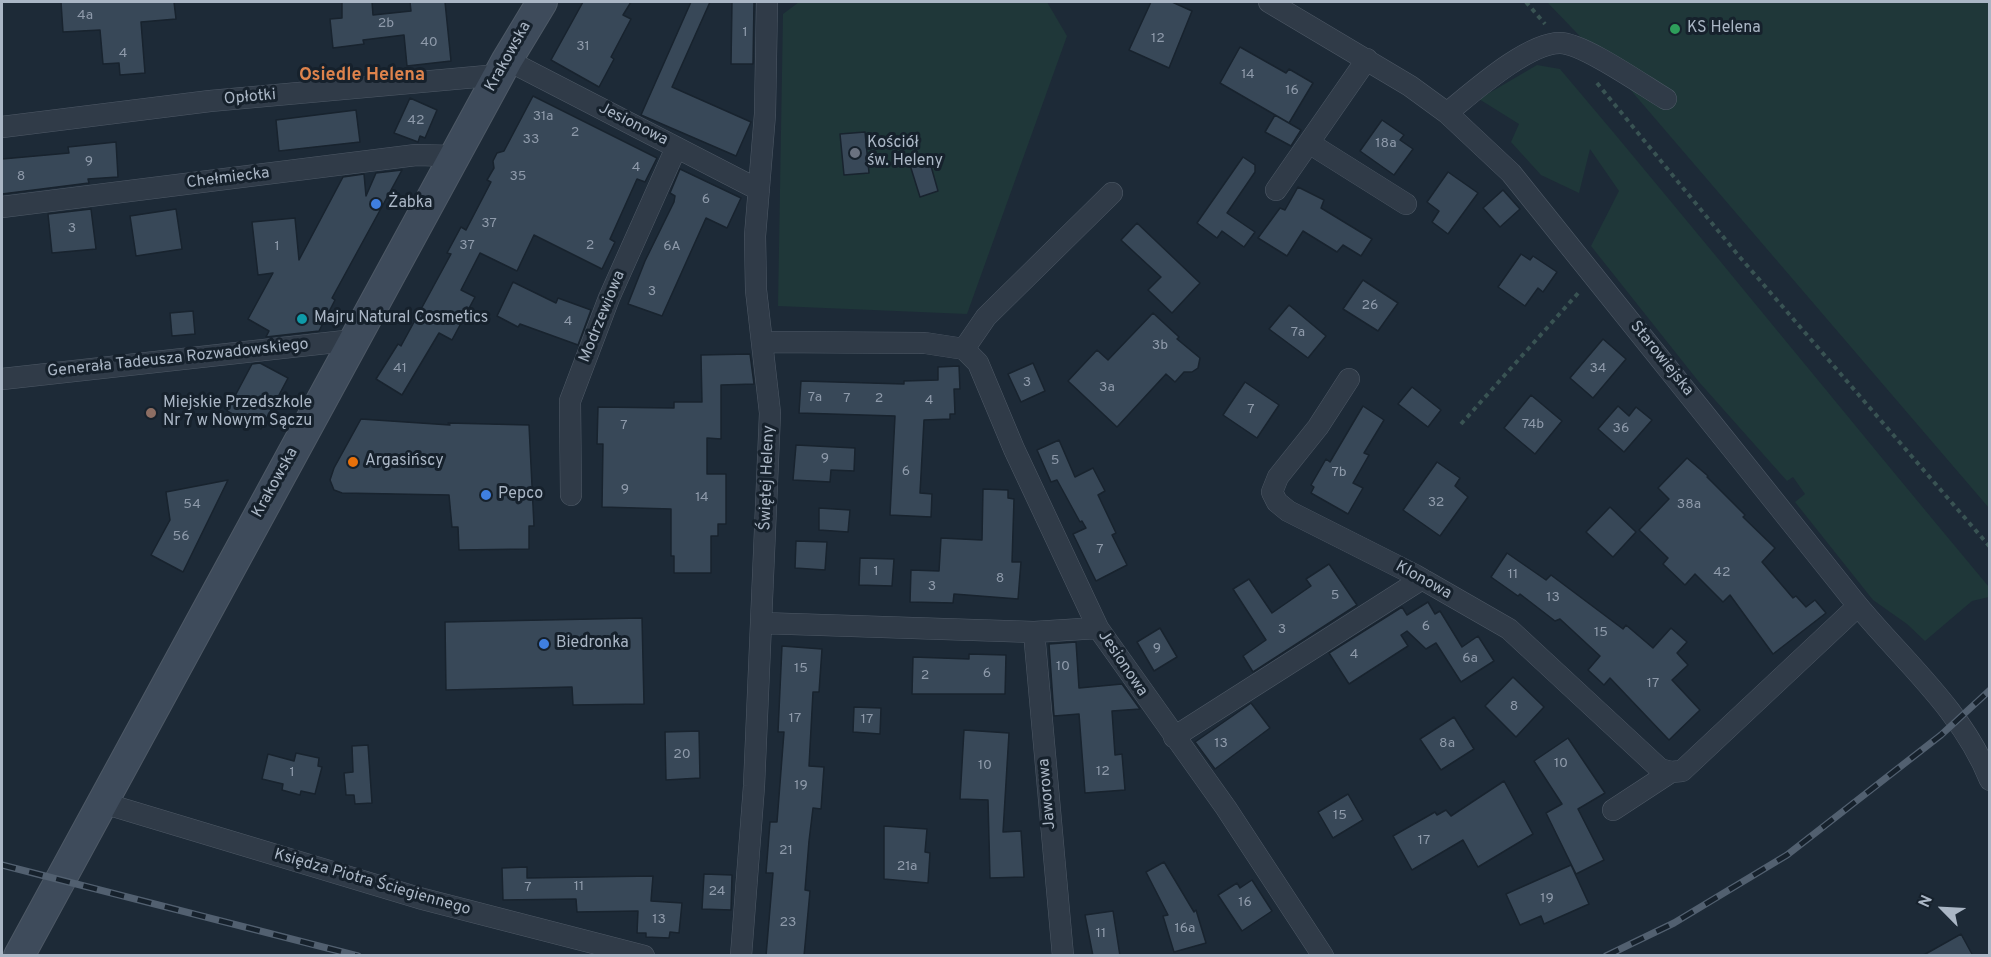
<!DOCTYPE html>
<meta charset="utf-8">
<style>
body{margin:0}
#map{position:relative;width:1991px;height:957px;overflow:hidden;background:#1d2a37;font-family:Overpass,sans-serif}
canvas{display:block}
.frame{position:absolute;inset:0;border:3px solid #aab6c5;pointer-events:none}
.north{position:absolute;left:1913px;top:879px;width:60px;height:60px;-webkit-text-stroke:4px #16212c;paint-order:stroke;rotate:294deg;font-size:16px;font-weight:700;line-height:24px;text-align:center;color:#aab6c5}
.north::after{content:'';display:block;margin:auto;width:21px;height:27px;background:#aab6c5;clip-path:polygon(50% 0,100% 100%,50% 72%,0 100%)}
</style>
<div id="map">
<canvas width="1991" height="957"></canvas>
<div class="frame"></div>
<div class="north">N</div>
</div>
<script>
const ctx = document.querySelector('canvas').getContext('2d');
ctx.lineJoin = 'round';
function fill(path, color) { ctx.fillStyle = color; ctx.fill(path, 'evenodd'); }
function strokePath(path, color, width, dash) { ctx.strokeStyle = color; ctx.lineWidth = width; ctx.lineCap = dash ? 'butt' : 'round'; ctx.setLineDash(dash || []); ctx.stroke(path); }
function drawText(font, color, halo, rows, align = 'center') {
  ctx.font = font + ' Overpass,sans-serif'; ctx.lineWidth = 6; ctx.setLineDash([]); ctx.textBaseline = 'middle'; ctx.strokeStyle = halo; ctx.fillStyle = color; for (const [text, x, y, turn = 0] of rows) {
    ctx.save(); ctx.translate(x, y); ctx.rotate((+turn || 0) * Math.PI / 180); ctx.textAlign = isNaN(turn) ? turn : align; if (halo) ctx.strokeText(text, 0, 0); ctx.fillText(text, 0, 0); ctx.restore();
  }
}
fill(new Path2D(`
 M799 2H1047L1067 36 967 314 778 306 783 14Z
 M1547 2H1989V508L1622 80Z
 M1537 65 1560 69C1705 240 1845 415 1989 587V597L1972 601 1925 641 1907 624 1873 600 1795 502 1805 494 1793 477 1787 481 1699 382 1591 246 1619 191 1590 149 1579 193 1541 175 1511 142 1519 124 1479 99Z`), '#1f3739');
const building = new Path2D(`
 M61 2H174L176 19 141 22 145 73 120 75 119 63 103 64 100 30 63 32Z
 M342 2H372L373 15 411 11 410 2H445L451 61 407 66 404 35 363 40 364 44 333 48 330 19 342 18Z
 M583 2H631L623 15 631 19 611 57 614 59 599 87 551 60Z
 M691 2H710L672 87 751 122 736 156 641 115Z
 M732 2H754L753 64H731Z
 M1151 2H1172L1192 11 1169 68 1129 50Z
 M1240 47 1286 73 1289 69 1313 83 1289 123 1220 83Z
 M533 96 657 158 645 182 637 179 610 239 615 242 602 269 534 235 517 271 480 253 461 290 475 297 452 340 439 333 402 395 376 379 398 344 401 346 451 254 447 253 461 227 466 230 491 182 487 180 494 168 493 161 497 153 504 151Z
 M410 98 437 110 425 138 420 136 418 142 394 133Z
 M356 110 360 142 279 151 276 120Z
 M1275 115 1301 130 1291 146 1265 132Z
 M1382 120 1404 135 1400 140 1413 149 1394 175 1360 151Z
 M865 132 869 173 844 175 840 134Z
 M116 142 118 177 88 179 89 183 2 194V159L69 153 68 147Z
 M1243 157 1255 165V172L1227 213 1255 232 1244 247 1222 231 1217 238 1197 223Z
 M929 159 938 191 920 197 910 165Z
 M680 169 741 198 727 228 706 218 662 316 628 304 645 261 674 202 675 196 670 193Z
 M402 170 332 298 335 300 319 331 266 337 269 331 248 319 273 273 258 275 252 222 295 218 299 260 343 177 364 174 366 196 376 173Z
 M1448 172 1478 193 1448 234 1432 222 1439 211 1427 202Z
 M1298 187 1324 200 1321 208 1372 239 1361 256 1343 245 1337 252 1303 231 1287 256 1258 238 1280 208 1285 210Z
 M1503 190 1520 209 1500 227 1483 208Z
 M91 209 96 249 52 253 48 214Z
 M176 209 182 249 136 256 130 216Z
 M1137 223 1200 283 1172 313 1148 290 1161 277 1121 240Z
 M1521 254 1530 260 1533 256 1557 272 1543 292 1538 288 1525 306 1498 287Z
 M1363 280 1398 303 1378 331 1343 309Z
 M513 282 556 303 558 298 591 310 578 345 520 324 518 327 497 316Z
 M1289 305 1326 336 1308 358 1269 329Z
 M193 311 195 334 172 336 170 313Z
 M1153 313 1179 337 1177 339 1200 358 1198 368 1192 372H1184L1175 382 1166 374 1117 427 1068 381 1097 350 1108 360Z
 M1603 339 1626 359 1593 398 1570 378Z
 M750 354 754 384 721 385V439L707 438V474H726V524H718V536H711V573H674V556H671V509L602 507 603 444H597L598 407 674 408V402H702L701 355Z
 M260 363 288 378 261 429 227 411 252 364Z
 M1033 363 1045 391 1021 402 1008 374Z
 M959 366 960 389H954L955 414H950V419L924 420 920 493 932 494 931 517 890 515 895 416 799 413 801 381 904 384V381L938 380V367Z
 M1245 382 1279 405 1257 438 1223 415Z
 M1412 387 1441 410 1428 427 1398 404Z
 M1531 395 1562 421 1535 454 1504 428Z
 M1363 406 1384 420 1364 453 1369 455 1353 483 1363 488 1348 514 1311 493 1314 487 1311 485 1326 459 1330 462Z
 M1618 406 1629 416 1636 407 1652 420 1624 452 1598 429Z
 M361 419 450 425 448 423 529 425 534 526H529V549L459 550 458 527H452L449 495 342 493 334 490 330 480 334 468Z
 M1059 440 1075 477 1093 468 1105 491 1098 495 1116 533 1112 535 1127 565 1096 581 1073 534 1086 528 1082 521 1080 522 1057 480 1051 482 1037 450Z
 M796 445 855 448 854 471 831 470 830 482 793 480Z
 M1687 458 1708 476 1707 477 1745 515 1743 517 1775 548 1762 562 1793 598 1796 596 1806 607 1815 600 1826 613 1773 654 1730 595 1723 602 1695 574 1685 585 1663 564 1668 558 1639 530 1669 499 1658 488Z
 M1437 462 1460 478 1455 486 1468 497 1440 536 1403 510Z
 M228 480 183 572 151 555 170 520 166 492Z
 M983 489 1008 490V498L1014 499 1012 562H1021L1018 599 954 594 953 603 910 602 911 570 939 571 941 538 982 540Z
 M1610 507 1636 532 1613 557 1586 532Z
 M819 508 850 510 848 532 819 530Z
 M796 541 827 542 825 570 795 568Z
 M1507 553 1546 580 1551 575 1623 629 1626 625 1653 648 1671 628 1687 642 1677 653 1688 665 1672 680 1700 710 1669 740 1610 678 1604 685 1588 670 1600 656 1560 619 1555 621 1520 594 1518 596 1491 577Z
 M860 558 894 559 892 586 859 585Z
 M1329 564 1357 605 1253 672 1243 656 1266 640 1233 589 1249 579 1272 613 1311 586 1306 579Z
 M1428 602 1435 614 1440 611 1462 647 1478 636 1494 661 1461 682 1436 643 1426 649 1407 631 1401 635 1408 646 1349 684 1329 653 1402 607 1407 615Z
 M642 618 644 704 573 705 572 687 446 690 445 622Z
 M1160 628 1177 657 1154 671 1137 642Z
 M1076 642 1079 688 1122 684 1140 709 1112 711 1115 755 1122 754 1125 790 1085 793 1079 714 1054 716 1049 644Z
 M782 646 822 649 819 692H813L809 766 824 767 821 809 813 808 809 841 805 890 810 891 804 956H766L773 873H766L770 822H777L784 732H778Z
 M969 654 1006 655 1005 694H912L913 657 969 659Z
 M1513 677 1544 707 1516 737 1485 706Z
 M1251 703 1270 728 1215 769 1195 742Z
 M854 707 881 708 880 734 853 732Z
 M1454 717 1474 749 1441 770 1420 739Z
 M964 730 1009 733 1003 832 1021 831 1024 877 990 878 988 800 960 799Z
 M699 731 700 778 666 780 665 732Z
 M1568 738 1605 793 1578 809 1604 860 1576 874 1546 813 1562 804 1534 761Z
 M368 745 372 803 355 804 354 795H346L344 773 353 772 352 746Z
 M296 753 319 758 318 766 322 767 315 794 301 791 300 795 282 790 283 784 262 779 268 754 294 761Z
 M1504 781 1533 834 1478 867 1463 840 1412 870 1393 836 1435 812 1437 815 1446 810 1451 816Z
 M1348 794 1363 820 1333 838 1318 812Z
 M884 826 927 829 925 852 930 853 928 883 884 879Z
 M1164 862 1194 912 1196 910 1206 943 1174 952 1163 916 1168 915 1146 872Z
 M1571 865 1589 904 1544 924 1541 916 1520 925 1506 894Z
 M527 867V878L653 876 651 901 682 903 679 933 670 932 669 938 646 937V933H637L638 911 577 912 576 899 503 900 502 868Z
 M704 874 732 875 731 910 702 909Z
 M1252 880 1272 911 1242 931 1218 895 1237 883 1240 888Z
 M1113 911 1120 956H1093L1085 915Z
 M1961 934 1973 956H1922Z`);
fill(building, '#384858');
strokePath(building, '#18232e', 1.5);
const street = new Path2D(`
 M1269 2 1410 86 1447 113 1511 173C1625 315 1740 458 1854 601 1901 659 1962 709 1990 780
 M507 60 759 190
 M1447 113C1473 92 1527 43 1560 43 1583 43 1644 86 1666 99
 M2 127 210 101 498 75
 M1309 143 1406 204
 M1276 190 1367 59
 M2 207 416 155 455 156
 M764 342 925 343 964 349 978 363 1014 449 1098 628 1226 808 1323 956
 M964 349 986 317 1112 193
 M2 379 354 340
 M1349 379 1318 427 1278 477 1272 492 1277 502 1288 511 1415 575 1509 629 1660 769 1671 772 1682 771 1858 606
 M571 495 570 401 609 298 676 148
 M761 623 1034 632 1063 956
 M1034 632 1098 628
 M1174 737 1422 579
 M103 803 419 898 644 956
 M1613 810 1671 772
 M741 956 754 786 770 413 756 290 755 236 765 114 767 2`);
const secondary = new Path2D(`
 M19 956 507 60 542 2`);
strokePath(street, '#4e5966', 22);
strokePath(secondary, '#4e5966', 32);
strokePath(new Path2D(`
 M1526 2 1545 24
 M1597 83 1738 255 1990 547
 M1461 424 1580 291`), '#395353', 4, [4.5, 4.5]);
strokePath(street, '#303b48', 21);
strokePath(secondary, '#3e4b5b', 30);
const rail = new Path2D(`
 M2 865 358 956
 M1606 956 1674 923 1787 855 1941 735 1990 690`);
strokePath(rail, '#526070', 7);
strokePath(rail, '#16212c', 4.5, [14]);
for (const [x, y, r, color] of [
 [1675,29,6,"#2e9e5b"],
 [855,153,6,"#6b7280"],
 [376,204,6,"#3f7fe0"],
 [302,319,6,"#0f9aa8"],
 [151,413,6,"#8d6e63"],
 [353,462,6,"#e8710a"],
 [486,495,6,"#3f7fe0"],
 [544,644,6,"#3f7fe0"]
]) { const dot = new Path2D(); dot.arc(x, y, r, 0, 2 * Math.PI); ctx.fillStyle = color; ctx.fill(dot); strokePath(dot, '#16212c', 2); }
drawText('14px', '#8e9aaa', null, [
 ["4a",85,16],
 ["2b",386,24],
 ["1",745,33],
 ["12",1158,39],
 ["40",429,43],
 ["31",583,47],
 ["4",123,54],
 ["14",1248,75],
 ["16",1292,91],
 ["31a",543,117],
 ["42",416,121],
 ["2",575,133],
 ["33",531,140],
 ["18a",1386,144],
 ["9",89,162],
 ["4",636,168],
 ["8",21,177],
 ["35",518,177],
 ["6",706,200],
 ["37",489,224],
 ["3",72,229],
 ["37",467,246],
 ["2",590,246],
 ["1",277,247],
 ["6A",672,247],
 ["3",652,292],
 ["26",1370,306],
 ["4",568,322],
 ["7a",1298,333],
 ["3b",1160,346],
 ["41",400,369],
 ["34",1598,369],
 ["3",1027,383],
 ["3a",1107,388],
 ["7a",815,398],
 ["7",847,399],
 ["2",879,399],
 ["4",929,401],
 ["7",1251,410],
 ["74b",1533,425],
 ["7",624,426],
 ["36",1621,429],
 ["9",825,459],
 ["5",1055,461],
 ["6",906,472],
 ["7b",1339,473],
 ["9",625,490],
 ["14",702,498],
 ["32",1436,503],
 ["54",192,505],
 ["38a",1689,505],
 ["56",181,537],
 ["7",1100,550],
 ["1",876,572],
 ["42",1722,573],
 ["11",1513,575],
 ["8",1000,579],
 ["3",932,587],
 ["5",1335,596],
 ["13",1553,598],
 ["6",1426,627],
 ["3",1282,630],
 ["15",1601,633],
 ["9",1157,649],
 ["4",1354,655],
 ["6a",1470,659],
 ["10",1063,667],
 ["15",801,669],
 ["6",987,674],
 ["2",925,676],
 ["17",1653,684],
 ["8",1514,707],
 ["17",795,719],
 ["17",867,720],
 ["13",1221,744],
 ["8a",1447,744],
 ["20",682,755],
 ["10",1561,764],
 ["10",985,766],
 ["12",1103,772],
 ["1",292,773],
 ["19",801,786],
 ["15",1340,816],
 ["17",1424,841],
 ["21",786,851],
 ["21a",907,867],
 ["11",579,887],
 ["7",528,888],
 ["24",717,892],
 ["19",1547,899],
 ["16",1245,903],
 ["13",659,920],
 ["23",788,923],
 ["16a",1185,929],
 ["11",1101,934]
]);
drawText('16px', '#aab6c5', '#16212c', [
 ["KS Helena",1687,29],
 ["Kościół",867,144],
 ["św. Heleny",867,162],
 ["Żabka",388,204],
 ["Majru Natural Cosmetics",314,319],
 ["Miejskie Przedszkole",163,404],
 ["Nr 7 w Nowym Sączu",163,422],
 ["Argasińscy",365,462],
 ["Pepco",498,495],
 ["Biedronka",556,644]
], 'left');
drawText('16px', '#aab6c5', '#16212c', [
 ["Krakowska",509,57,-61],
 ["Opłotki",250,98,-5],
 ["Jesionowa",633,125,27],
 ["Chełmiecka",228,179,-7],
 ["Modrzewiowa",603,317,-68],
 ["Generała Tadeusza Rozwadowskiego",178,359,-6],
 ["Starowiejska",1661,359,51],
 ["Świętej Heleny",768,478,-88],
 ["Krakowska",276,483,-61],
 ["Klonowa",1423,581,29],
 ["Jesionowa",1122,664,56],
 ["Jaworowa",1048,794,-95],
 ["Księdza Piotra Ściegiennego",372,883,16]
]);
drawText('bold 18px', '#de834c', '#16212c', [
 ["Osiedle Helena",362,76]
]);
</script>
